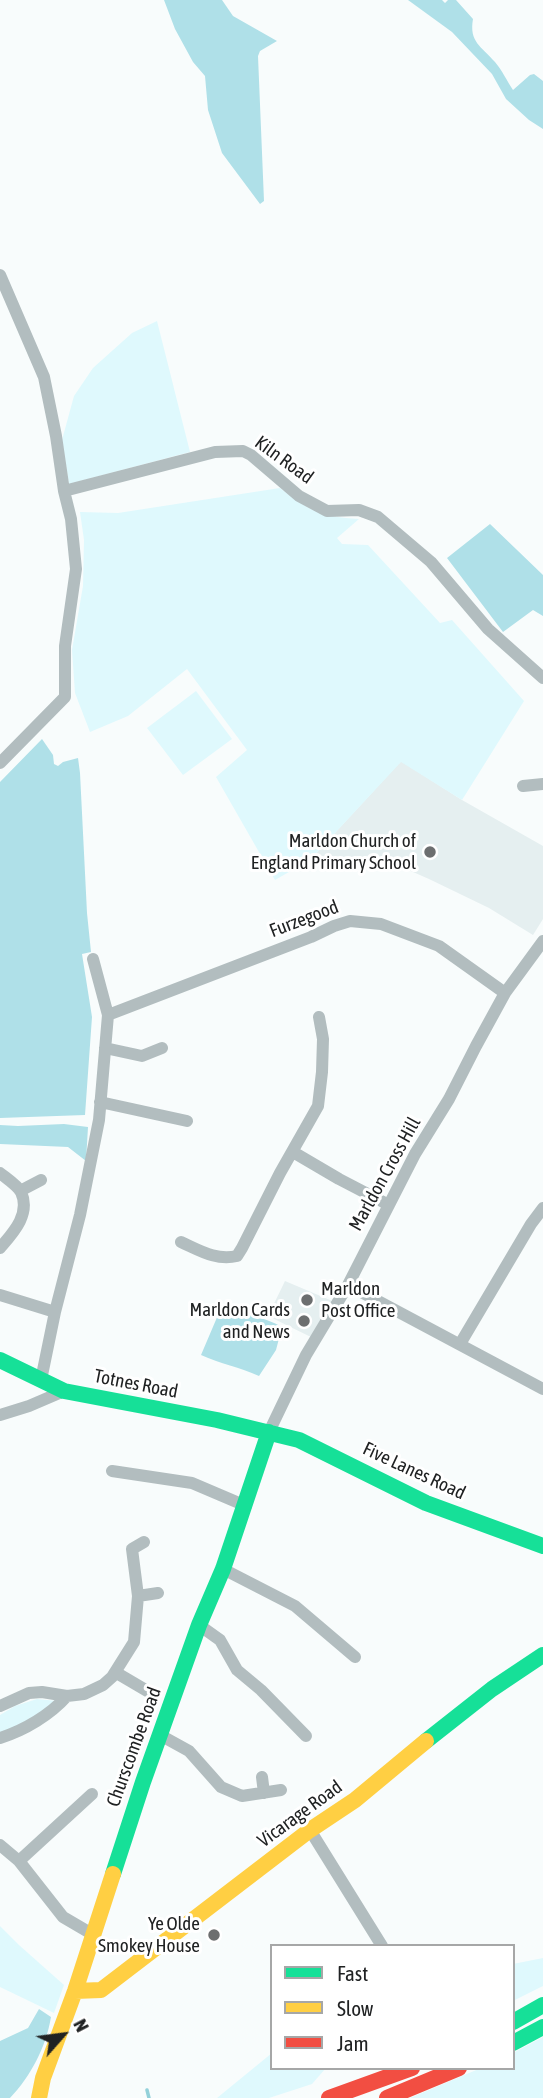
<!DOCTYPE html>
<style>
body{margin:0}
#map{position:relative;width:543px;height:2098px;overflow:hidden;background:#f8fcfc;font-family:"Asap Condensed",sans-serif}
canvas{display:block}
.legend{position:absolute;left:270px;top:1944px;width:245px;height:126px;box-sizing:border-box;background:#fff;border:2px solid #a6a7a7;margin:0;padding:9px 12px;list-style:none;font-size:21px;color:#202223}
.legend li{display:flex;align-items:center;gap:14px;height:35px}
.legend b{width:35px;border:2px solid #a6a7a7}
.north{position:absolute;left:28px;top:2000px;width:70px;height:70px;-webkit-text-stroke:5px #fff;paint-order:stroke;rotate:62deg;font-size:19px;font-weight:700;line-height:28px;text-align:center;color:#202223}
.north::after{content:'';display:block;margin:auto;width:24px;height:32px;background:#202223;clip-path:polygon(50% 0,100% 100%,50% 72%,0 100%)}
</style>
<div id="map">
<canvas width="543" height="2098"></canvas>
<ul class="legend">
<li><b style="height:9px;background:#16e098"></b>Fast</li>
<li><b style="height:9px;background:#ffcf43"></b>Slow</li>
<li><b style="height:9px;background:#f24e42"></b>Jam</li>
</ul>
<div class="north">N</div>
</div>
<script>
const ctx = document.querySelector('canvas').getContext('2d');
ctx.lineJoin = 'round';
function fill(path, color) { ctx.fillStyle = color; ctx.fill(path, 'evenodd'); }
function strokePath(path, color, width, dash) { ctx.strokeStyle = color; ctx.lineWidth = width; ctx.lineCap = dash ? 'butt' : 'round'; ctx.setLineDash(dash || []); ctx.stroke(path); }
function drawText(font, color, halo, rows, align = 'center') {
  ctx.font = font + ' "Asap Condensed",sans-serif'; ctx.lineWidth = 6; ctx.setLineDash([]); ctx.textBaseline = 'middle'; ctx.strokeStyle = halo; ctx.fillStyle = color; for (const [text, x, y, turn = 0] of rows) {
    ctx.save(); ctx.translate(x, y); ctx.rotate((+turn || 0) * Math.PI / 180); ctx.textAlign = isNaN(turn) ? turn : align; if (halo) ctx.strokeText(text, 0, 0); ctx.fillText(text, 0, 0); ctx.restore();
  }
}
fill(new Path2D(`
 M401 761 462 800 543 846V919L533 935 489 908 429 879 381 858H337L322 865 310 860Z
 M285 1281 337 1303 315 1339 268 1316Z`), '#e5eff0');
fill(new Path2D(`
 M157 321 190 452 69 484 62 440 74 396 93 368 132 333Z
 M280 488C310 511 321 517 359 519L337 538 342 544 368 545 440 623 452 620 524 701 462 800 401 762 310 860 275 880 216 777 247 750 187 669 128 716 90 732 75 693 72 650 83 586 84 540 80 512 118 513Z
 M196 691 232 739 183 775 147 728Z
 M37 1699 57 1701 36 1716 0 1734V1715L15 1706Z
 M0 1926 19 1945 64 1985 54 2013 0 1987Z
 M543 1958V1986L513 2001V1964Z
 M543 2037V2098H410L481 2068H513V2053Z
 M272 2053V2068H326L312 2084 269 2098H217Z`), '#dff9fd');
fill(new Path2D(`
 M164 0H222L233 16 277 41 260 51 258 56 264 201 260 204 222 153 208 110 205 76 193 62 175 29Z
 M408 0H442L445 3 448 0H456L473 19C469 42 481 46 495 62 502 70 507 81 513 90L530 75 534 74 543 81V129L529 120 506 99 492 74 452 32Z
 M490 524 543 575V616L533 610 503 632 447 558Z
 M42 739 53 755 54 764 58 766 63 762 78 758 80 773 87 913 91 952 82 954 92 1017 85 1115 0 1118V782Z
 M64 1124 88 1127 86 1161 68 1147 0 1144V1125L18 1126Z
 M221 1308C240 1312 265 1317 282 1327L276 1350 259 1376C240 1367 220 1364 201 1355Z
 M39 2009 51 2017C46 2047 31 2076 10 2098H0V2041L28 2028Z`), '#afe0e8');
strokePath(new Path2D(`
 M147 2090 149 2098`), '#93d1da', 3.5);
strokePath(new Path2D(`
 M0 275 44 377 56 436 64 491 71 519 76 569 65 646V697L0 763
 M64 491 215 452 243 451 251 455 299 496 327 511 359 510 378 517 431 562 488 629 543 678
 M523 786 543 784
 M108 1015 311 937 334 926 350 921 381 924 439 946 505 993
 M105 1048 142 1056 162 1048
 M100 1102 187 1121
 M293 1152 339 1179 389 1205
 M0 1173C6 1178 17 1185 21 1192 31 1214 13 1233 0 1248
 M20 1191 41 1180
 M181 1242C199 1250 216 1261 237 1256L242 1248 280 1173 318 1106 322 1072 323 1039 319 1017
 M348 1285 543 1389
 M0 1295 55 1312
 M460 1344 531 1224 543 1208
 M41 1380 55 1312 80 1215 99 1120 108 1015 93 959
 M0 1415 29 1406 64 1391
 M269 1432 306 1355 348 1285 415 1154 449 1099 476 1046 505 993 543 941
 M112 1471 192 1483 246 1506
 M223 1569 295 1606 355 1657
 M138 1596 158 1593
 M199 1625 220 1640 237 1670 261 1690 306 1736
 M115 1672 149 1692
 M0 1706 29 1693 42 1692 67 1696 84 1694 103 1685 112 1677 134 1642 138 1596 132 1549 144 1542
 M160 1735 189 1751 221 1787 242 1796 281 1790
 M0 1738C25 1730 50 1715 67 1696
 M262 1777 264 1793
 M310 1830 382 1946
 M0 1845 19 1861 63 1917 92 1934
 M19 1861 92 1794`), '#b2bdbf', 12);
strokePath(new Path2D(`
 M0 1360 64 1391 217 1420 299 1440 426 1503 543 1546
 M426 1741 492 1689 543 1655
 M113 1874 143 1782 199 1625 223 1569 269 1432
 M513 2022 543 2005
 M513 2043 543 2027`), '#16e098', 16);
strokePath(new Path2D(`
 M75 1991 101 1990 310 1830 355 1800 426 1741
 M39 2098 43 2078 75 1991 113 1874`), '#ffcf43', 16);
strokePath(new Path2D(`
 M329 2098 412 2068
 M387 2098 459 2068`), '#f24e42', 16);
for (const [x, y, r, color] of [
 [430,852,7,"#6c6e6f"],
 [307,1300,7,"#6c6e6f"],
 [304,1321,7,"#6c6e6f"],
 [214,1935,7,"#6c6e6f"]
]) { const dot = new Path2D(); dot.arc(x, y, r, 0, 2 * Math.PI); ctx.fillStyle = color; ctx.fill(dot); strokePath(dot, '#fff', 2.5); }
drawText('19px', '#202223', '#fff', [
 ["Kiln Road",284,460,36],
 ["Furzegood",304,919,-21],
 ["Marldon Cross Hill",385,1174,-61],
 ["Totnes Road",136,1384,11],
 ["Five Lanes Road",414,1471,25],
 ["Churscombe Road",134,1747,-70],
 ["Vicarage Road",300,1814,-36]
]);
drawText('19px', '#202223', '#fff', [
 ["Marldon Church of",416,841],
 ["England Primary School",416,863],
 ["Marldon",321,1289,"left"],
 ["Post Office",321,1311,"left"],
 ["Marldon Cards",290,1310],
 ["and News",290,1332],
 ["Ye Olde",200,1924],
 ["Smokey House",200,1946]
], 'right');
</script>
